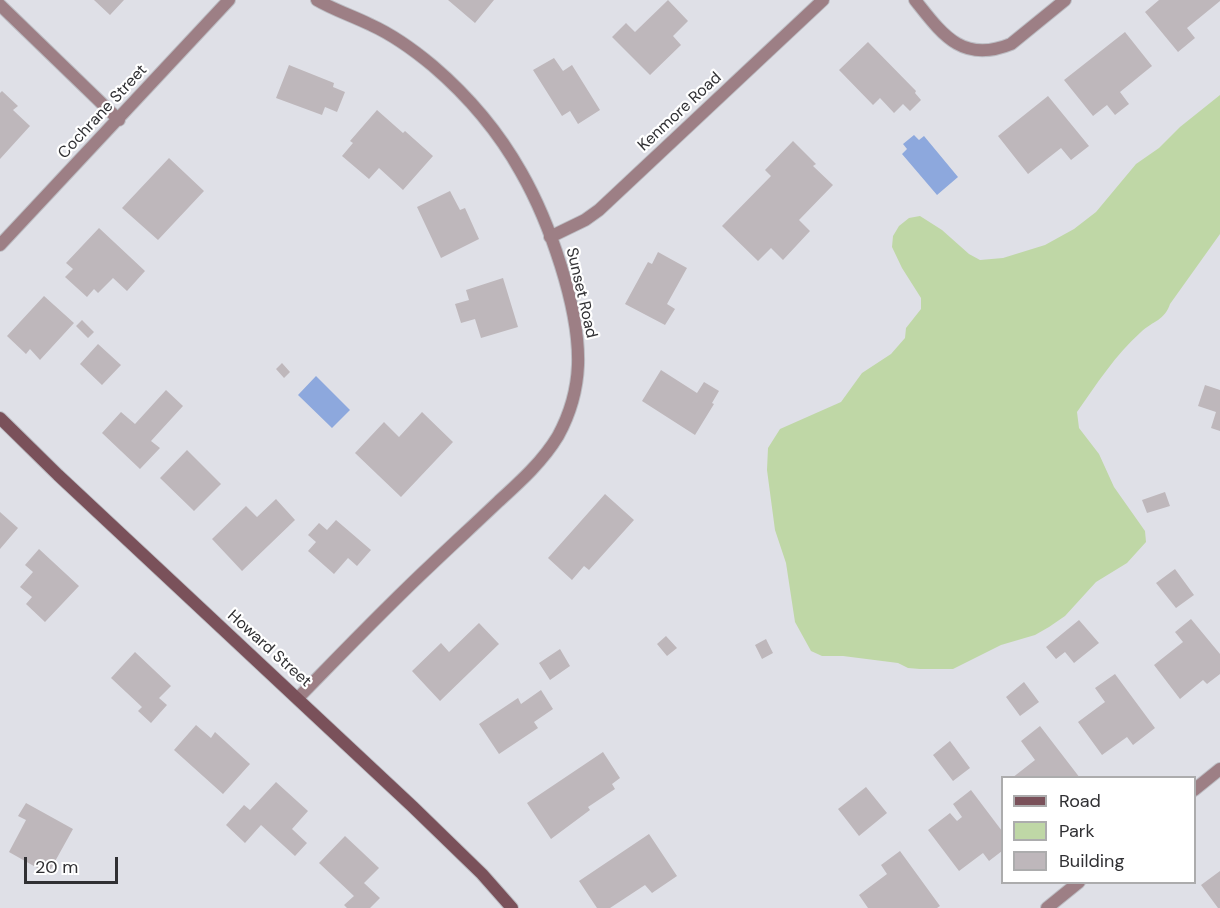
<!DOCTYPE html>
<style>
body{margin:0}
#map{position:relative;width:1220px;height:908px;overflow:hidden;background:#dfe0e7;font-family:"DM Sans",sans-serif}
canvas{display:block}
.legend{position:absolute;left:1001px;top:776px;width:195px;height:108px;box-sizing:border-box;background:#fff;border:2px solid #acacad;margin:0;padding:8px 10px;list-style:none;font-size:18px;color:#303033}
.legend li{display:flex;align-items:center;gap:12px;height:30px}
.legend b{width:30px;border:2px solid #acacad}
.scale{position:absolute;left:24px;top:857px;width:94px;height:27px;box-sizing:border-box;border:3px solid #303033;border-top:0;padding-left:8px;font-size:18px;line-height:21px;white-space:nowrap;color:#303033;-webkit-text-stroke:4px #fff;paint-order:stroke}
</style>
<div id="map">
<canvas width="1220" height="908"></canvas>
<ul class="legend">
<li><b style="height:8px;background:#7a515a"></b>Road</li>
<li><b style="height:16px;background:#bfd7a6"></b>Park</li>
<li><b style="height:16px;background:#beb7bb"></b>Building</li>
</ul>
<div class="scale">20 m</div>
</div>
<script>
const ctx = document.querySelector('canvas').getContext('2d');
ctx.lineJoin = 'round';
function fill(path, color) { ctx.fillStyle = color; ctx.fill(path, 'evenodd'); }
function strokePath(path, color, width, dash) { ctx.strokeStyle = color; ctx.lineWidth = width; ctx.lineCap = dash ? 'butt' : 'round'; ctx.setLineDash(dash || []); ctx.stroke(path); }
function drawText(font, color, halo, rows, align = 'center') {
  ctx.font = font + ' "DM Sans",sans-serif'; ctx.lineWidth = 4.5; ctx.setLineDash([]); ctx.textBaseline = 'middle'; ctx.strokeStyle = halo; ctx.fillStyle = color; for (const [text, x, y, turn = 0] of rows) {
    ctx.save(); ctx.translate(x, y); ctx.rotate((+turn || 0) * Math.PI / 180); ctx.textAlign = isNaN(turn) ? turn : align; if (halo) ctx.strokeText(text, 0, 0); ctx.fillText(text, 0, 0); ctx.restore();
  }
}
fill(new Path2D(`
 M1220 95V234L1170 304C1165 320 1153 321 1141 332 1116 354 1096 385 1077 412L1079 428 1099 454 1114 487 1145 531 1146 542 1127 563 1096 582 1065 616 1049 627 1035 635 1001 645 953 669H920L908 668 898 663 843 656H822L811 651 795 622 786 563 775 530 767 470 768 448 780 429 841 402 862 373 891 354 905 338 906 328 921 309V298L902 268 892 247 893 236 899 226 909 218 920 216 942 230 969 254 980 260 1003 258 1045 245 1074 229 1096 212 1136 164 1159 148 1180 127Z`), '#bfd7a6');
fill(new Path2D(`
 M914 135 919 140 924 136 958 177 937 195 902 154 907 149 903 144Z
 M316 376 350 410 332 428 298 395Z`), '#8da8dd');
fill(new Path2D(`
 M94 0H124L110 15Z
 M448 0H494L475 23Z
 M668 0 688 21 673 36 681 45 650 75 612 37 626 23 635 32Z
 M1159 0H1220V1L1187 28 1195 38 1178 52 1145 12Z
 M1125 32 1152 66 1120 92 1129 104 1115 115 1107 105 1093 116 1064 80Z
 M868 42 916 91 915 93 921 100 910 111 903 104 894 113 880 98 873 105 839 70Z
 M554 58 563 71 572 65 600 110 578 124 570 111 562 116 533 70Z
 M289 65 334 83 333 87 345 92 337 112 325 107 322 115 276 98Z
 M2 91 18 106 13 110 30 126 0 159V93Z
 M1048 96 1089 146 1071 160 1061 148 1028 174 998 136Z
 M377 110 403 133 405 131 433 156 403 190 379 168 369 179 342 156 353 143 350 141Z
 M793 141 816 164 813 166 833 185 799 220 810 231 783 260 771 248 758 261 722 226 771 176 765 170Z
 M169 158 204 191 158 240 122 208Z
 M450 191 460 210 465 208 479 239 441 258 417 207Z
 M99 228 145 271 127 291 113 278 98 293 94 289 87 297 65 277 73 269 66 263Z
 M658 252 687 268 667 304 675 309 665 325 625 304 648 262 652 264Z
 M503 278 518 327 481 338 475 319 461 323 455 304 469 300 466 290Z
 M44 296 74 323 40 360 30 349 26 354 7 336Z
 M82 320 94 332 88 338 76 326Z
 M98 344 121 365 102 385 80 364Z
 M282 363 290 372 284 378 276 369Z
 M661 370 697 393 704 382 719 391 712 403 714 404 695 435 642 401Z
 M1205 385 1220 390V431L1211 428 1216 412 1198 406Z
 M166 390 183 406 151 441 160 448 140 469 102 433 121 412 135 424Z
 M422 412 453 442 401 497 355 453 384 422 399 437Z
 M187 450 221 484 194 511 160 478Z
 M1165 492 1170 506 1147 513 1142 500Z
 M605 494 634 520 589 570 584 566 572 580 548 558Z
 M276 499 295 520 242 571 212 539 246 506 257 517Z
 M0 512 18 528 0 549Z
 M336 520 371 550 357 566 348 558 334 574 308 551 316 542 308 535 319 523 327 530Z
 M39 549 79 586 45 622 26 604 32 597 20 587 33 572 25 565Z
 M1175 569 1194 595 1176 608 1156 583Z
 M1191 619 1220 654V674L1207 684 1203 680 1180 699 1154 665 1183 642 1175 632Z
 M1079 620 1099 643 1074 663 1065 652 1056 659 1046 647Z
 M479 623 499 644 440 701 412 671 441 643 449 652Z
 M666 636 677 648 667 656 657 644Z
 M766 639 773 653 762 659 755 645Z
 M560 649 570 666 550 680 539 663Z
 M135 652 171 686 159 698 167 705 151 723 138 711 142 707 111 678Z
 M1115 674 1155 728 1133 745 1127 737 1102 755 1078 722 1105 702 1095 688Z
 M1024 682 1039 702 1020 716 1006 697Z
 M541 690 553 709 534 722 538 728 499 754 479 724 518 698 521 704Z
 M196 725 211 738 215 732 250 764 223 794 174 750Z
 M1040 726 1080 778H1012L1035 760 1021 741Z
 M950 741 970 768 953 781 933 755Z
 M603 752 620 778 612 784 615 789 588 807 590 810 551 839 527 803Z
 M276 782 308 811 292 829 307 843 295 856 261 825 245 843 226 825 244 805 250 810Z
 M866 787 887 813 859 836 838 809Z
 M971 790 1002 831V851L989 861 983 853 959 871 928 830 950 813 957 821 962 817 953 804Z
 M26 803 73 829 48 874 9 852 26 820 18 816Z
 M649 834 677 876 652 893 645 885 610 908H597L579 881Z
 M345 836 379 868 364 883 380 898 370 908H347L344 905 354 896 319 863Z
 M900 851 940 906 937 908H868L859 895 887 874 881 865Z
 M1220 871V908H1218L1201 885Z`), '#beb7bb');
const street = new Path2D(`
 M915 0C942 34 962 64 1011 44L1065 0
 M0 5 119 120
 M550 237 585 220 599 210 823 0
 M0 245 229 0
 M298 698C342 653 386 607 432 564 454 543 477 522 499 501 521 481 543 461 558 436 570 414 577 390 578 365 580 308 549 221 521 172 498 131 468 96 433 66 415 51 393 35 371 25 353 16 334 10 317 0
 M1194 790 1220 769
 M1047 908 1079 882`);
const secondary = new Path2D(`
 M0 418 58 475 413 807 482 874 512 908`);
strokePath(street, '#bcbdc3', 14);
strokePath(secondary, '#bcbdc3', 14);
strokePath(street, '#9d7f85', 12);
strokePath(secondary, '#7a515a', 12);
drawText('16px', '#303033', '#fff', [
 ["Cochrane Street",103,112,-47],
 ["Kenmore Road",680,112,-43],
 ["Sunset Road",581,293,77],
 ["Howard Street",269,649,42]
]);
</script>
